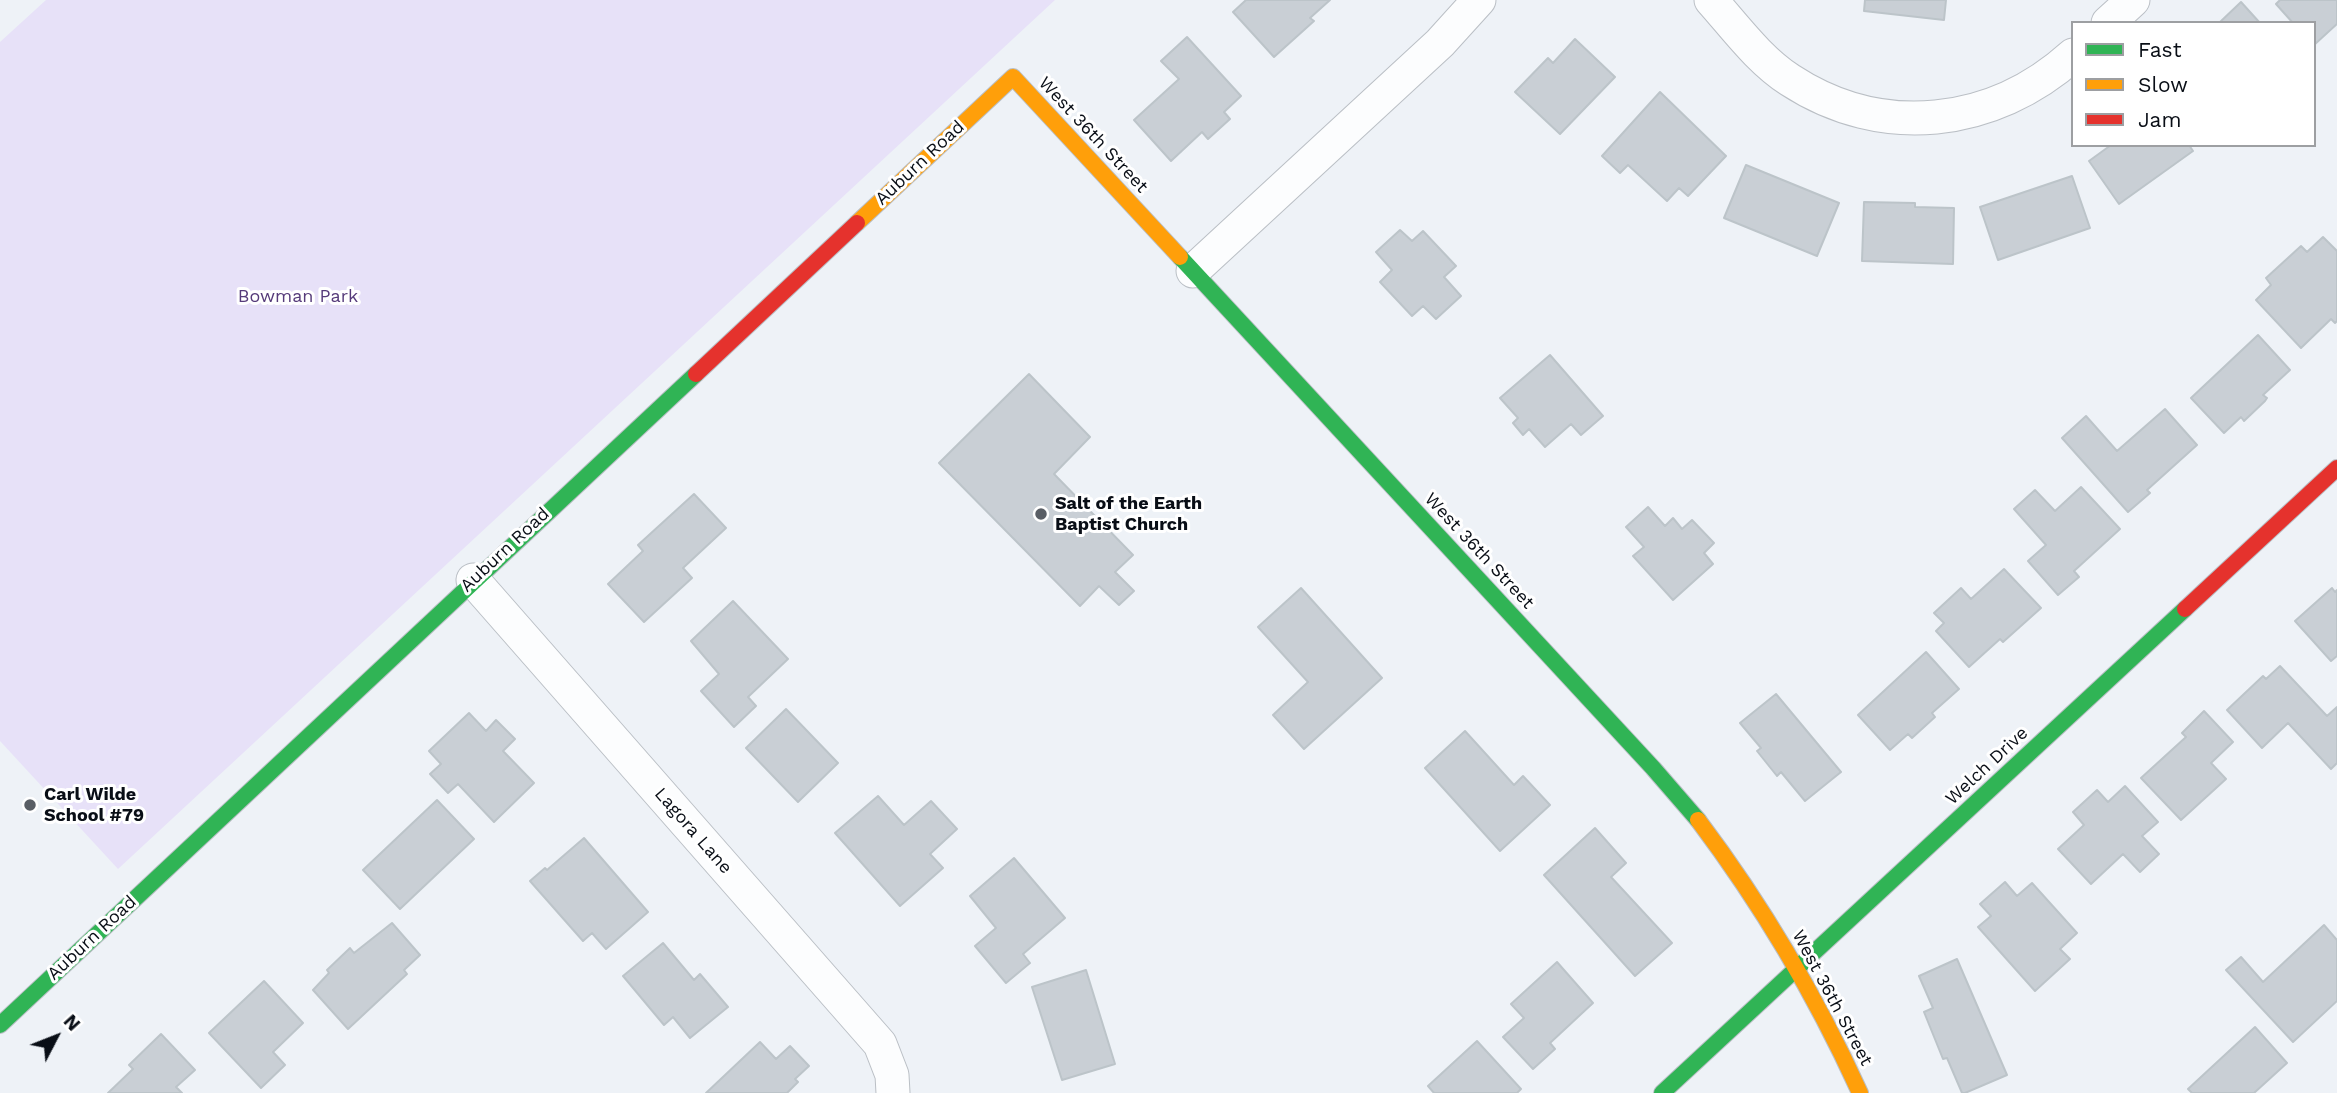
<!DOCTYPE html>
<style>
body{margin:0}
#map{position:relative;width:2337px;height:1093px;overflow:hidden;background:#eef2f7;font-family:"Work Sans",sans-serif}
canvas{display:block}
.legend{position:absolute;left:2071px;top:21px;width:245px;height:126px;box-sizing:border-box;background:#fff;border:2px solid #9d9fa2;margin:0;padding:9px 12px;list-style:none;font-size:21px;color:#090e16}
.legend li{display:flex;align-items:center;gap:14px;height:35px}
.legend b{width:35px;border:2px solid #9d9fa2}
.north{position:absolute;left:21px;top:1002px;width:70px;height:70px;-webkit-text-stroke:5px #fff;paint-order:stroke;rotate:48deg;font-size:19px;font-weight:700;line-height:28px;text-align:center;color:#090e16}
.north::after{content:'';display:block;margin:auto;width:24px;height:32px;background:#090e16;clip-path:polygon(50% 0,100% 100%,50% 72%,0 100%)}
</style>
<div id="map">
<canvas width="2337" height="1093"></canvas>
<ul class="legend">
<li><b style="height:9px;background:#30b455"></b>Fast</li>
<li><b style="height:9px;background:#ff9f0a"></b>Slow</li>
<li><b style="height:9px;background:#e5322d"></b>Jam</li>
</ul>
<div class="north">N</div>
</div>
<script>
const ctx = document.querySelector('canvas').getContext('2d');
ctx.lineJoin = 'round';
function fill(path, color) { ctx.fillStyle = color; ctx.fill(path, 'evenodd'); }
function strokePath(path, color, width, dash) { ctx.strokeStyle = color; ctx.lineWidth = width; ctx.lineCap = dash ? 'butt' : 'round'; ctx.setLineDash(dash || []); ctx.stroke(path); }
function drawText(font, color, halo, rows, align = 'center') {
  ctx.font = font + ' "Work Sans",sans-serif'; ctx.lineWidth = 6; ctx.setLineDash([]); ctx.textBaseline = 'middle'; ctx.strokeStyle = halo; ctx.fillStyle = color; for (const [text, x, y, turn = 0] of rows) {
    ctx.save(); ctx.translate(x, y); ctx.rotate((+turn || 0) * Math.PI / 180); ctx.textAlign = isNaN(turn) ? turn : align; if (halo) ctx.strokeText(text, 0, 0); ctx.fillText(text, 0, 0); ctx.restore();
  }
}
fill(new Path2D(`
 M46 0H1055L118 869 0 741V42Z`), '#e7e1f8');
const building = new Path2D(`
 M1246 0H1330L1310 18 1314 21 1274 57 1233 12Z
 M1865 0H1946L1944 20 1864 11Z
 M2280 0H2337V24L2314 45V23H2293L2276 4Z
 M2241 2 2260 23H2219Z
 M1187 37 1241 96 1224 112 1230 119 1208 139 1202 132 1171 161 1134 120 1179 79 1161 61Z
 M1575 39 1615 77 1560 134 1515 92 1548 58 1553 63Z
 M1660 92 1726 156 1688 196 1679 188 1667 201 1628 165 1620 173 1602 156Z
 M2111 145H2189L2193 151 2119 204 2089 161Z
 M1746 165 1839 203 1817 256 1724 218Z
 M2072 176 2090 228 1998 260 1980 207Z
 M1864 202 1915 203V207L1954 208 1953 264 1862 261Z
 M1400 230 1412 241 1423 231 1456 266 1444 277 1461 296 1436 319 1423 306 1412 316 1380 282 1392 270 1376 252Z
 M2323 237 2337 251V321L2335 323 2331 319 2301 348 2256 300 2271 285 2266 278 2301 246 2307 252Z
 M2258 335 2290 370 2263 395 2267 398 2265 401 2244 421 2241 417 2224 433 2191 398Z
 M1550 355 1603 416 1581 435 1571 424 1545 447 1529 429 1523 435 1513 423 1518 418 1500 398Z
 M1029 374 1090 437 1054 474 1133 555 1115 572 1134 591 1119 605 1099 586 1080 606 939 463Z
 M2165 409 2197 445 2147 490 2150 493 2128 512 2062 438 2086 416 2117 451Z
 M2081 487 2120 529 2074 571 2079 577 2058 595 2028 561 2046 545 2014 509 2035 490 2055 511Z
 M694 494 726 528 683 568 692 578 644 622 608 584 643 551 638 545Z
 M1648 507 1665 526 1673 518 1682 529 1692 520 1714 543 1704 553 1713 564 1673 600 1633 556 1644 547 1626 527Z
 M2004 569 2041 608 2003 642 2000 639 1969 667 1936 631 1944 623 1934 613 1961 588 1971 599Z
 M1301 588 1382 678 1304 749 1273 715 1308 682 1258 627Z
 M2332 588 2335 592 2337 590V656L2331 661 2295 621Z
 M733 601 788 659 748 697 756 706 734 727 701 691 719 674 691 641Z
 M1926 652 1959 689 1932 713 1935 717 1912 738 1908 734 1890 750 1858 715Z
 M2280 666 2327 716 2337 707V763L2331 769 2288 723 2262 748 2227 710 2263 676 2266 679Z
 M1776 694 1841 772 1805 801 1781 772 1777 776 1757 751 1761 748 1740 723Z
 M786 709 838 763 798 802 746 748Z
 M2204 711 2233 742 2211 763 2226 779 2181 820 2141 778 2186 737 2182 733Z
 M469 713 486 731 496 720 515 739 503 751 534 783 494 822 458 784 448 793 430 774 441 764 429 751Z
 M1465 731 1514 785 1523 776 1550 805 1500 851 1425 768Z
 M2125 786 2158 822 2142 836 2159 854 2140 872 2123 854 2091 884 2058 849 2084 825 2073 812 2097 790 2108 802Z
 M878 796 904 825 931 801 957 829 930 854 943 868 900 906 835 833Z
 M437 800 474 839 400 909 363 870Z
 M1595 828 1626 863 1611 877 1672 943 1635 976 1544 875Z
 M584 838 648 912 606 949 592 933 583 941 530 881 545 868 547 870Z
 M1014 858 1065 918 1023 954 1030 963 1006 983 975 946 996 928 970 896Z
 M2005 882 2017 896 2032 883 2077 933 2060 949 2070 959 2035 991 1978 927 1991 916 1980 904Z
 M392 923 420 955 404 970 407 974 348 1029 313 990 329 973 327 970 350 948 354 953Z
 M2324 925 2337 940V1001L2293 1042 2226 970 2241 957 2263 982Z
 M663 943 694 980 700 974 728 1007 690 1038 673 1017 664 1025 623 976Z
 M1957 959 2007 1075 1965 1093H1962L1947 1058 1943 1059 1924 1012 1933 1008 1919 976Z
 M1557 962 1593 1003 1550 1043 1555 1049 1533 1069 1503 1037 1524 1018 1511 1004Z
 M1086 970 1115 1064 1062 1080 1032 987Z
 M264 981 303 1023 273 1052 285 1065 261 1088 209 1033Z
 M2255 1027 2287 1063 2254 1093H2192L2188 1089Z
 M161 1034 195 1070 176 1087 182 1093H108L133 1069 129 1065Z
 M1477 1041 1521 1089 1517 1093H1434L1428 1086Z
 M760 1042 776 1059 790 1046 809 1066 795 1079 798 1082 787 1093H706Z`);
fill(building, '#c9cfd5');
strokePath(building, '#bcc4c9', 2);
const street = new Path2D(`
 M1711 0C1736 28 1759 60 1790 80 1882 140 1993 127 2073 55
 M2108 23 2133 0
 M1193 271 1440 43 1479 0
 M473 580 880 1044 892 1075 893 1093`);
const fast = new Path2D(`
 M1180 257 1653 768 1698 820
 M0 1025 696 374
 M1662 1093 2185 609`);
const slow = new Path2D(`
 M857 223 1013 77 1180 257
 M1698 820C1762 905 1816 996 1860 1093`);
const jam = new Path2D(`
 M696 374 857 223
 M2185 609 2337 468`);
strokePath(street, '#babfc5', 35);
strokePath(fast, '#babfc5', 18);
strokePath(slow, '#babfc5', 18);
strokePath(jam, '#babfc5', 18);
strokePath(street, '#fcfdfe', 33);
strokePath(fast, '#30b455', 16);
strokePath(slow, '#ff9f0a', 16);
strokePath(jam, '#e5322d', 16);
for (const [x, y, r, color] of [
 [1041,514,7,"#595e65"],
 [30,805,7,"#595e65"]
]) { const dot = new Path2D(); dot.arc(x, y, r, 0, 2 * Math.PI); ctx.fillStyle = color; ctx.fill(dot); strokePath(dot, '#fff', 2.5); }
drawText('18px', '#090e16', '#fff', [
 ["West 36th Street",1093,135,47],
 ["Auburn Road",920,163,-43],
 ["Auburn Road",505,550,-43],
 ["West 36th Street",1479,551,47],
 ["Welch Drive",1987,766,-43],
 ["Lagora Lane",693,831,49],
 ["Auburn Road",92,938,-43],
 ["West 36th Street",1832,998,62]
]);
drawText('18px', '#563b7a', '#fff', [
 ["Bowman Park",298,297]
]);
drawText('bold 18px', '#090e16', '#fff', [
 ["Salt of the Earth",1055,504],
 ["Baptist Church",1055,525],
 ["Carl Wilde",44,795],
 ["School #79",44,816]
], 'left');
</script>
